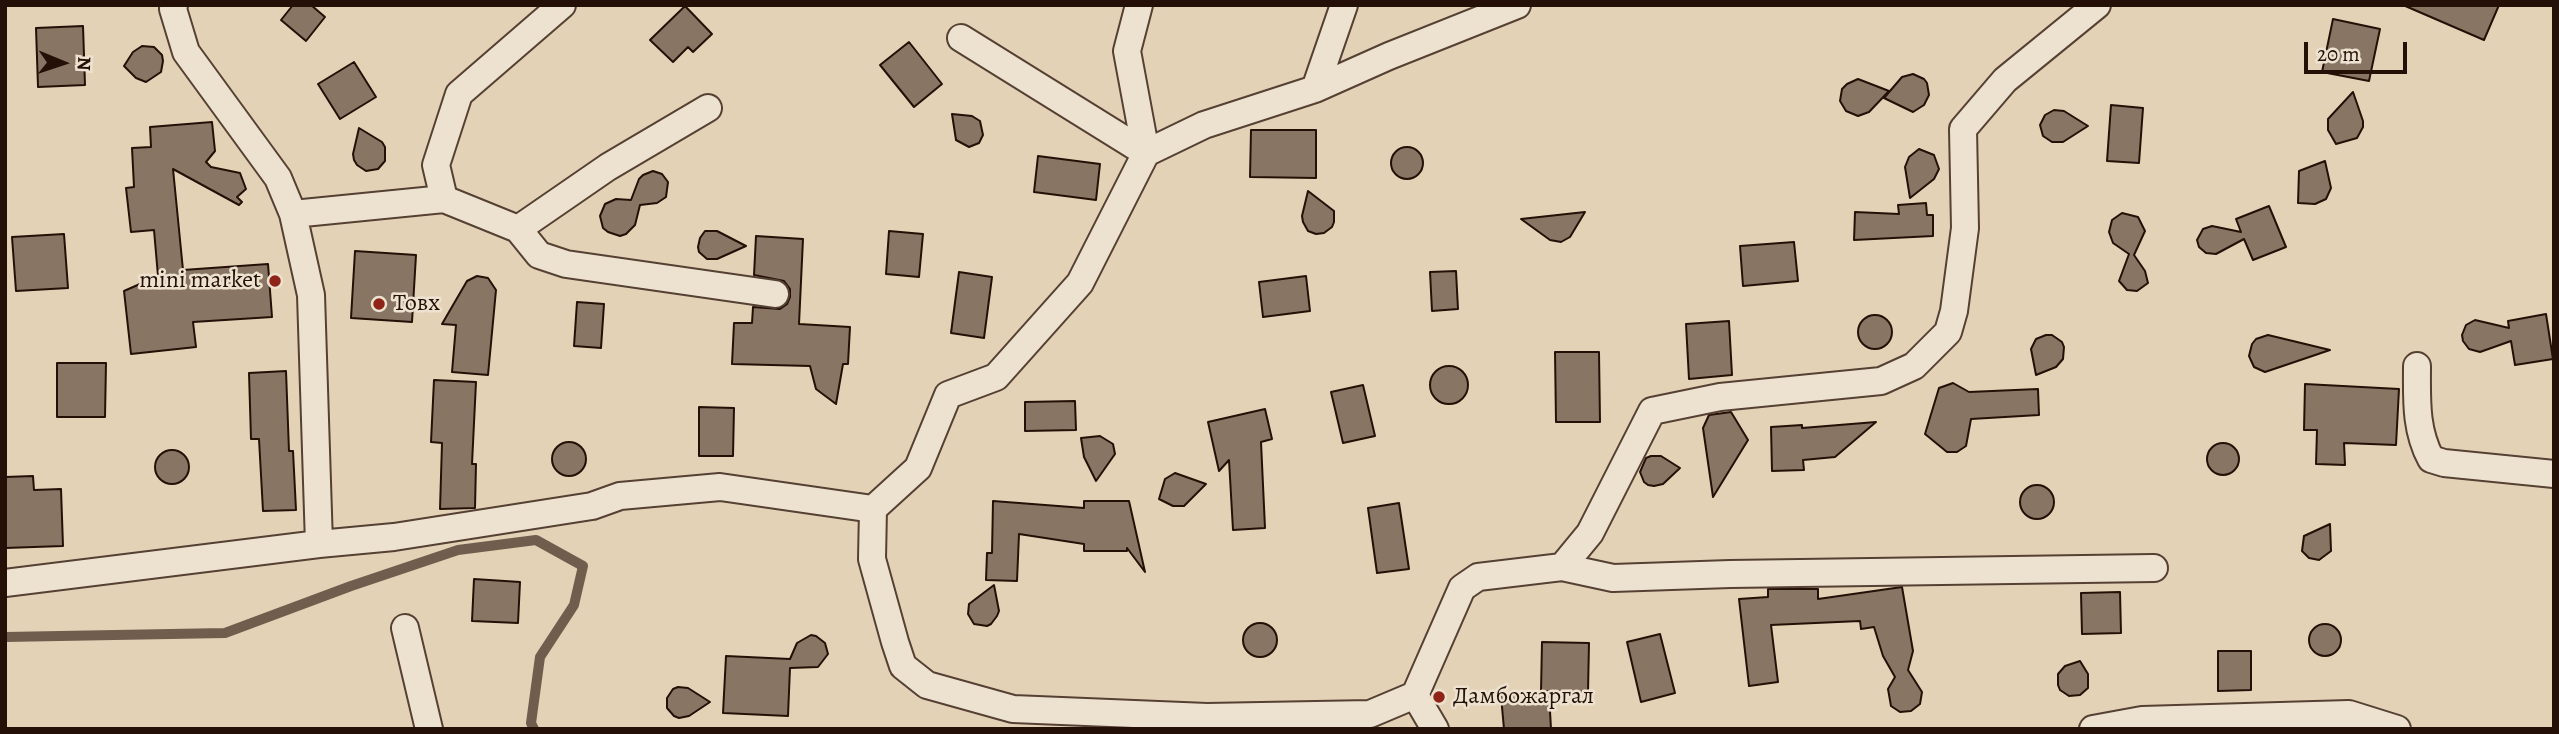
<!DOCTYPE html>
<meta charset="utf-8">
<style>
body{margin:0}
#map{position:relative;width:2559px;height:734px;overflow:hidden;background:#e4d2b7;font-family:Alegreya,serif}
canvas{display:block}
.frame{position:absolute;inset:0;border:7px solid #251007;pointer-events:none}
.north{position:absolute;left:28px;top:28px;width:70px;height:70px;-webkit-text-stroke:5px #ede2d0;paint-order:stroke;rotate:92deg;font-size:19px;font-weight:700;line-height:28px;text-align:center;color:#251007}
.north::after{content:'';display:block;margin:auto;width:24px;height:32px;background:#251007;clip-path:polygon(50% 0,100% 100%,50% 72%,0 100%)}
.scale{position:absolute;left:2304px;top:42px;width:103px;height:32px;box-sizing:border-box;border:4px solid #251007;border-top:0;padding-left:9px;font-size:21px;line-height:24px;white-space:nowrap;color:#251007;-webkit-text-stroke:5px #ede2d0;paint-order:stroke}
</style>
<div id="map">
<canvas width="2559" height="734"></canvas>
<div class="frame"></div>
<div class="north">N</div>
<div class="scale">20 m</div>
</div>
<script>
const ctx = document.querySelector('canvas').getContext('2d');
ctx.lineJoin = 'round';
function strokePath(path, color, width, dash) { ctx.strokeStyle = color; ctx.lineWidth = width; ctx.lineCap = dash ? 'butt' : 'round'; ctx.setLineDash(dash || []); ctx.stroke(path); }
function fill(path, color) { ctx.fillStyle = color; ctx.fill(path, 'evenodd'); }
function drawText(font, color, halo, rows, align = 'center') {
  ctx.font = font + ' Alegreya,serif'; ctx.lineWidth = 5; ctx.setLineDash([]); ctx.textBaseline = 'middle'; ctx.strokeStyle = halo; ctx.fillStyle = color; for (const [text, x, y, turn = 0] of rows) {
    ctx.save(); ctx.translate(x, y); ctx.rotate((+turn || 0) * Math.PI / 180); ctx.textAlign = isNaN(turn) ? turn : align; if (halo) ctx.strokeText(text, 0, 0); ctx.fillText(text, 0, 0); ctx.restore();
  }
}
strokePath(new Path2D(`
 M5 637 225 633 351 586 458 550 536 540 583 566 574 605 540 657 531 723 534 729`), '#715d4d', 10);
const building = new Path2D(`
 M293 5H311L325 17 306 41 281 20Z
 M2403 5H2499L2484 40Z
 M685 6 712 34 693 52 688 47 673 62 650 40Z
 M2333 19 2380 29 2369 81 2322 72Z
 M83 26 85 85 38 87 36 28Z
 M909 42 942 84 914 107 880 65Z
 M142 46 154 47 162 55 163 61 161 72 146 82 136 78 124 66 133 52Z
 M354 62 376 97 340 119 318 84Z
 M1913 74 1924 79 1927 83 1929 95 1924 105 1913 112 1884 98 1902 77Z
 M1858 79 1889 91 1869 112 1858 116 1846 111 1840 101 1842 89 1847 84Z
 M2353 92 2363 121V127L2357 138 2336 144 2328 130V119Z
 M2111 105 2143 108 2139 163 2107 161Z
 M2054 110 2064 111 2088 126 2063 142H2052L2043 136 2040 125 2045 115Z
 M952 114 972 116 980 121 983 135 979 143 969 147 956 140Z
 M212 122 215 151 206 162 211 167 240 173 246 189 237 197 242 202 239 205 173 169 183 270 268 264 272 317 193 322 196 347 131 354 124 291 158 276 154 230 131 232 126 188 134 187 132 148 151 147 150 127Z
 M359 128 382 142 385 147V161L378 169 366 171 357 165 354 160 353 154Z
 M1251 130H1316V178L1250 177Z
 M1391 163a16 16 0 1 1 32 0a16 16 0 1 1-32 0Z
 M1919 149 1934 155 1939 169 1934 179 1910 198 1905 167 1909 157Z
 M1038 156 1100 164 1096 200 1034 192Z
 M2325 161 2331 188 2326 199 2315 204 2298 203 2299 171Z
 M653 171 662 174 668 182 666 197 657 203 640 205 635 225 626 234 620 236 608 232 603 228 600 216 605 204 616 199 631 200 639 179 643 175Z
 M1308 191 1334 211V222L1332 227 1324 233 1316 234 1308 231 1303 222 1302 216Z
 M1926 203 1927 215H1933V236L1854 240 1855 212 1899 214 1898 205Z
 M2269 206 2286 247 2253 260 2244 239 2216 254 2206 253 2199 247 2197 240 2203 229 2212 226 2241 232 2236 219Z
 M1585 212 1570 237 1561 242 1550 240 1521 219Z
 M2122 213 2138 217 2145 231 2134 255 2145 271 2148 283 2137 291 2127 290 2119 281 2129 254 2113 243 2109 232 2112 220Z
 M705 231H717L746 246 717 259H707L699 252 698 247 700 238Z
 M889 231 923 234 919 277 886 274Z
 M64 234 68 288 16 291 12 237Z
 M756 236 803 239 799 324 850 327 848 364H843L836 404 816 389 810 366 732 364 734 323H752L753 307 780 309 787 304 790 297V289L784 281 754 275Z
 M1794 242 1798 281 1743 286 1740 246Z
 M355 251 416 255 412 322 351 318Z
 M1456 271 1458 309 1432 311 1430 272Z
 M959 272 992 277 984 338 951 333Z
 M477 276 488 278 496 290 488 375 452 372 456 325 442 324 467 281Z
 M1306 276 1310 311 1263 317 1259 282Z
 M577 302 604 304 601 348 574 346Z
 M2546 314 2553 359 2515 365 2511 341 2480 352 2469 349 2463 341 2462 335 2466 325 2475 320 2509 328 2508 321Z
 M1858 332a17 17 0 1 1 34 0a17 17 0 1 1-34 0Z
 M1729 321 1732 375 1689 379 1686 324Z
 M2046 335H2052L2062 342 2064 347 2063 359 2056 367 2036 375 2031 349 2036 339Z
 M2268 335 2330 350 2265 372 2254 367 2249 356 2252 344 2256 339Z
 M1555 352H1599L1600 422H1556Z
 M57 363H106L105 417H57Z
 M1430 385a19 19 0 1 1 38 0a19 19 0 1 1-38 0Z
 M286 371 289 451H293L296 510 263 511 259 439H251L249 373Z
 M434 380 476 382 472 464H476L475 508 440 509 442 443 431 442Z
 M1953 383 1969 392 2038 389 2039 415 1971 419 1966 446 1957 452H1947L1925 434 1939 388Z
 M2305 384 2399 389 2396 445 2344 443 2345 465 2316 464 2317 430H2304Z
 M1363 385 1375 436 1343 443 1331 392Z
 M1075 401 1076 430 1025 431V402Z
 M699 407 734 408 733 456H699Z
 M1265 409 1272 439 1261 442 1265 528 1233 530 1229 460 1219 471 1208 422Z
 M1731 412 1748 440 1713 497 1703 428 1709 415Z
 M1876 422 1835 457 1803 460 1804 470 1772 471 1771 427 1802 425V428Z
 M1100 436 1113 444 1115 454 1096 481 1084 457 1081 438Z
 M552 459a17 17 0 1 1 34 0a17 17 0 1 1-34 0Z
 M2207 459a16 16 0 1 1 32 0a16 16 0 1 1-32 0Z
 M155 467a17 17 0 1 1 34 0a17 17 0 1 1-34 0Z
 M1651 456H1661L1680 468 1663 484 1654 486 1648 485 1644 482 1640 472 1646 458Z
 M1175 473 1206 484 1184 506H1173L1159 499 1165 479Z
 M33 476 34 490 61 489 63 546 5 548V477Z
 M2020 502a17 17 0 1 1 34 0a17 17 0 1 1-34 0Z
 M993 501 1084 508V501H1129L1145 572 1127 548V551H1084V544L1019 534 1017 581 986 580 987 553H992Z
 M1399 503 1409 569 1377 573 1368 508Z
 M2330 524 2331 551 2319 560 2309 558 2302 551 2304 536Z
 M474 579 520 582 518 623 472 621Z
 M994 585 999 611 997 616 991 624 987 626 974 624 968 614 969 604Z
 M1902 587 1913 651 1908 670 1922 692 1920 704 1911 711 1900 712 1891 706 1888 689 1895 677 1883 656 1874 627 1861 629 1860 621 1771 625 1778 682 1749 686 1739 599 1768 597V589H1818V599Z
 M2120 592 2121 633 2082 634 2081 593Z
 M1243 640a17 17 0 1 1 34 0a17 17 0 1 1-34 0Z
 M2309 640a16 16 0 1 1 32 0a16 16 0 1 1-32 0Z
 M1660 634 1675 693 1641 702 1627 642Z
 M811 635 816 636 825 643 828 654 818 667 790 668 788 716 723 713 726 656 790 659 797 643Z
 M1542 642 1589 643 1588 692 1541 691Z
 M2218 651H2251V690L2218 691Z
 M2080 661 2088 674V688L2080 695 2069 696 2060 690 2058 685V674L2065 666Z
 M678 687 688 688 710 702 689 716 679 718 674 716 667 708V698L673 689Z
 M1549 693 1551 729H1504L1501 696Z`);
fill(building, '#887563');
strokePath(building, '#251007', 2);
const minor = new Path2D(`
 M174 5 173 9 186 52 278 178 293 214 311 295 319 544
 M1139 5 1127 51 1146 153
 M961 38 1146 153
 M1315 89 1389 56 1517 5
 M444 199 518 229 608 167 708 108
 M293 214 444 199 436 165 459 94 562 5
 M518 229 539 255 566 264 775 294
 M2417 366C2417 399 2415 429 2431 459L2444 463 2554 474
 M873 509 918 468 948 395 996 377 1080 283 1146 153 1204 125 1315 89 1344 5
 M1562 567 1613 578 1730 574 2154 568
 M5 583 319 544 394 537 592 506 620 496 720 487 873 509 872 559 895 642 903 666 927 685 1013 709 1207 717 1370 714 1415 695 1435 729
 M405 628 429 729
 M1415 695 1462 588 1478 577 1562 567 1590 533 1652 411 1720 397 1881 381 1914 366 1948 332 1954 311 1965 228 1963 129 2005 80 2097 5
 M2093 729 2142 720 2349 714 2397 729`);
strokePath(minor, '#554033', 30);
strokePath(minor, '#ede2d0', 26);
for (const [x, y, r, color] of [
 [275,281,7,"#8f2418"],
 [379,304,7,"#8f2418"],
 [1439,697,7,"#8f2418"]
]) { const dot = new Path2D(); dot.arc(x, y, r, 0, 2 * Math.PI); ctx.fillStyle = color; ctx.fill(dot); strokePath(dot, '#ede2d0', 2.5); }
drawText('24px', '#251007', '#ede2d0', [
 ["mini market",261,281,"right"],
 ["Товх",393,304],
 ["Дамбожаргал",1453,697]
], 'left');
</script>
